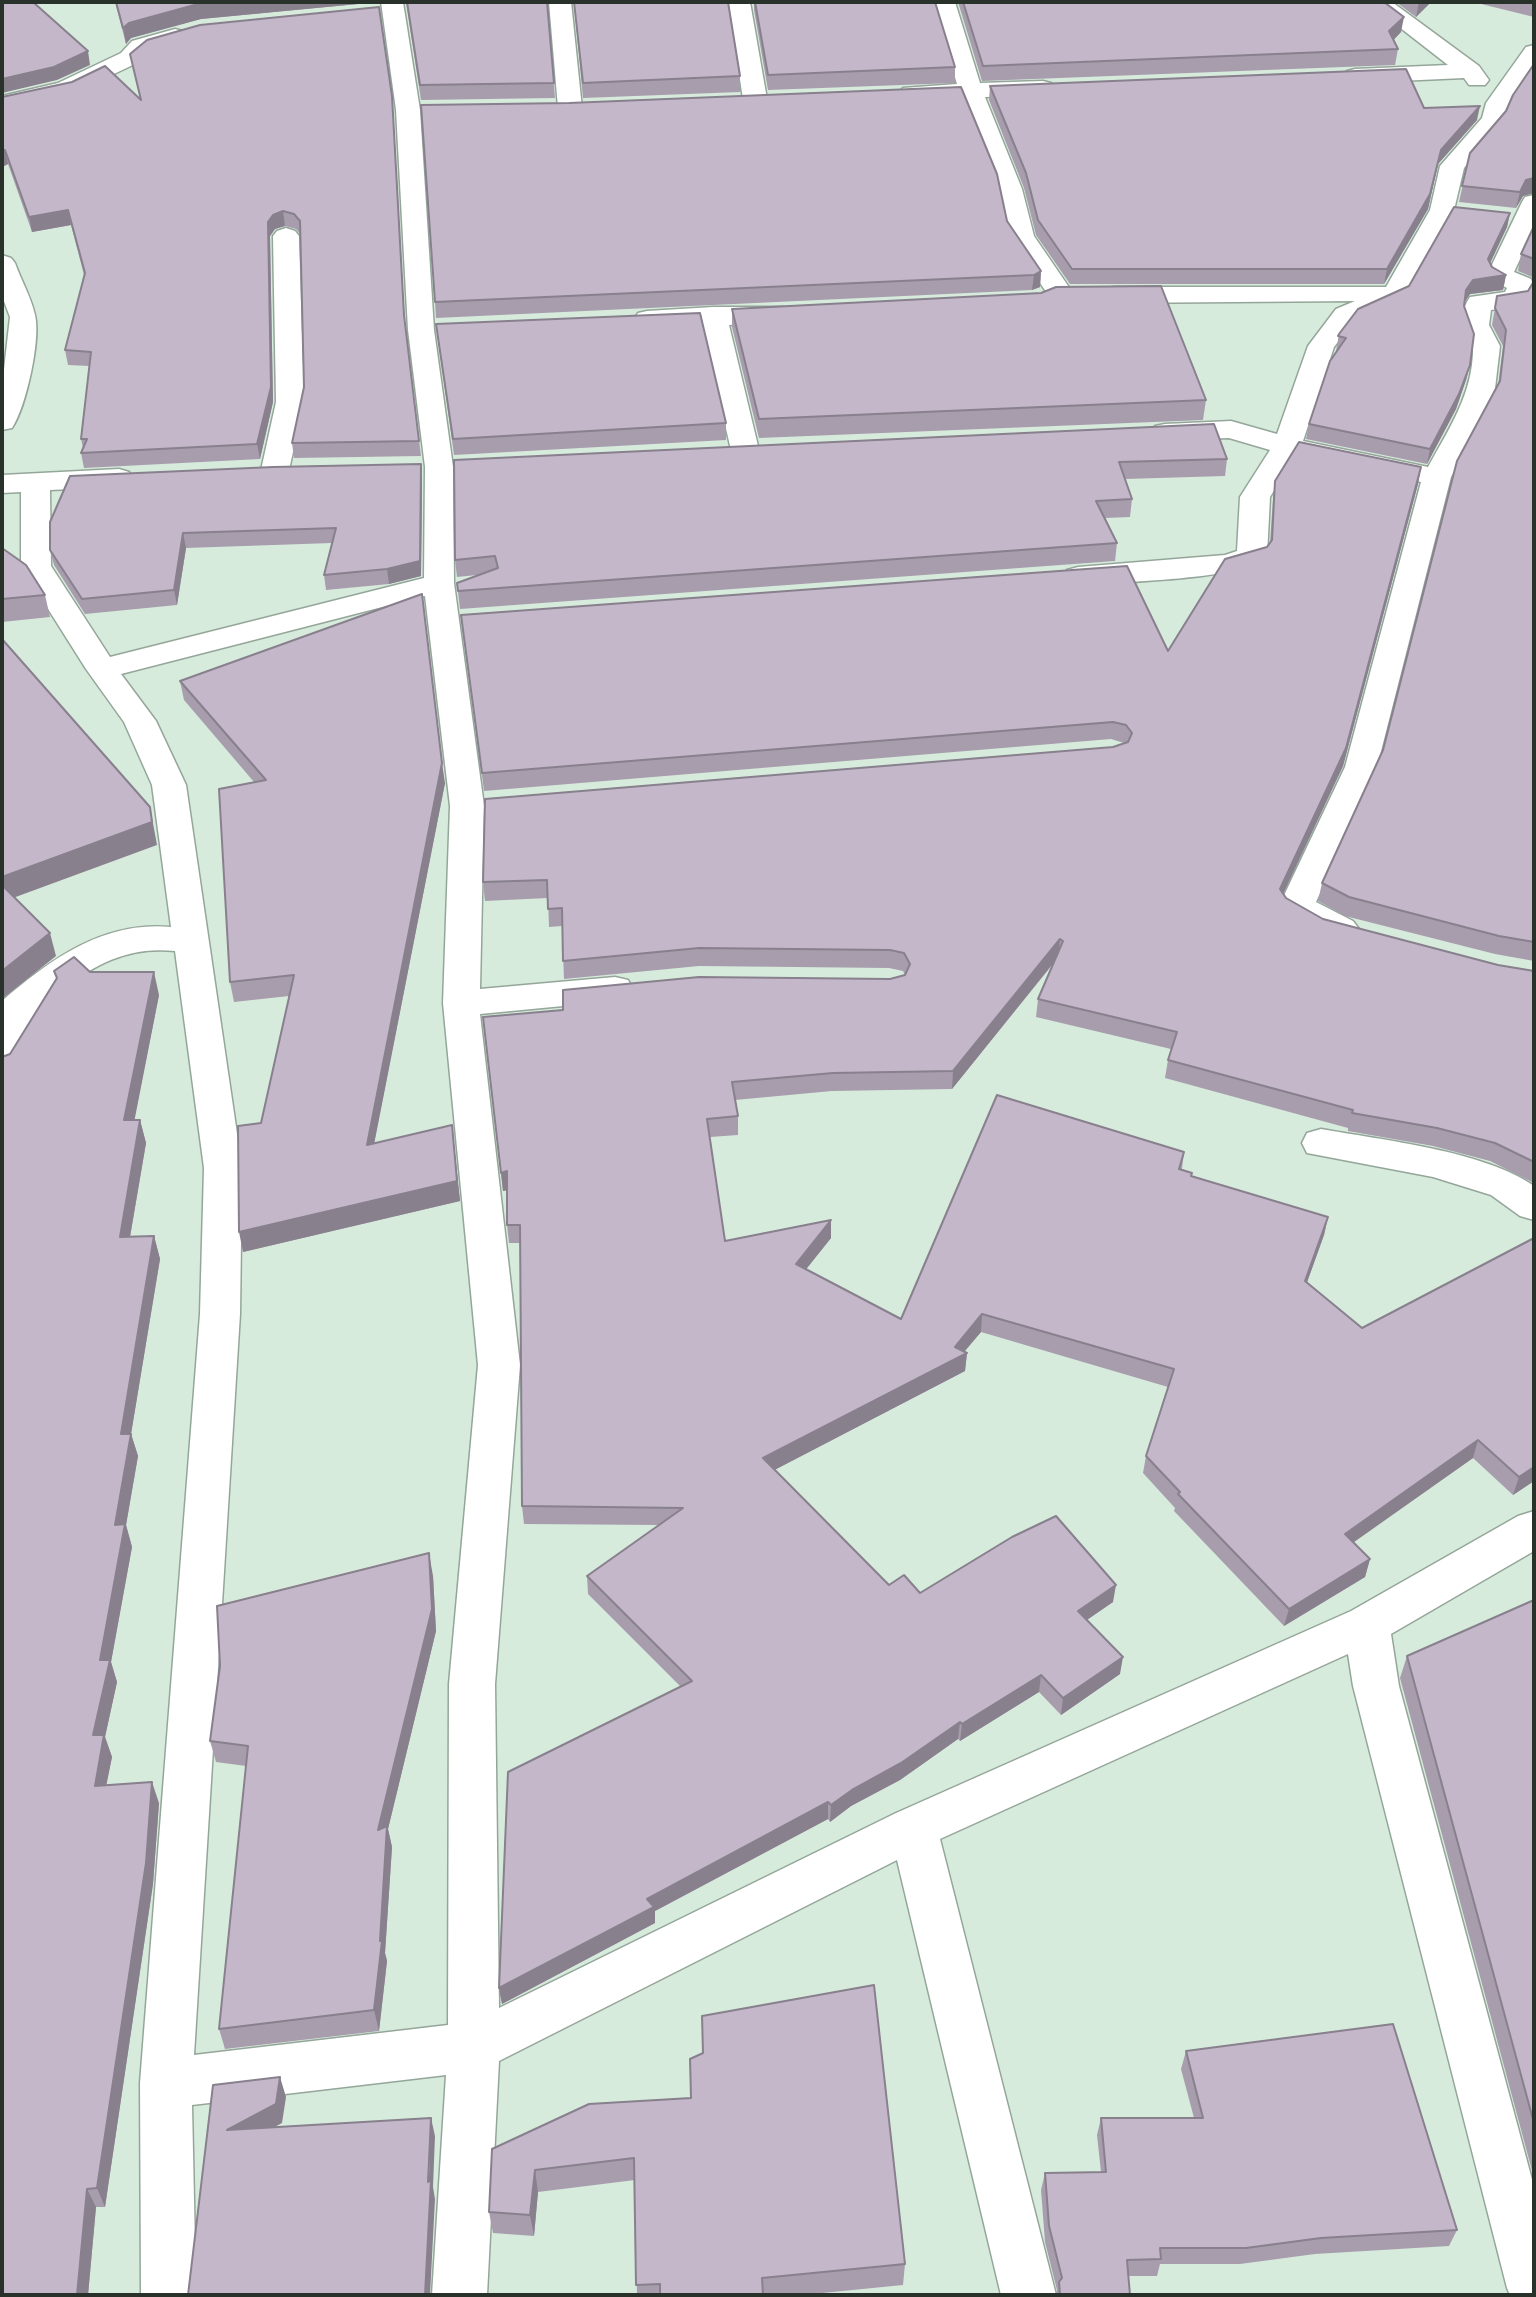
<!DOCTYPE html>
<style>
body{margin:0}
#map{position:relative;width:1536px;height:2297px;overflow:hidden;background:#d7ebdd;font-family:Ubuntu,sans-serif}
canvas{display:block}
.frame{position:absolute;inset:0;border:4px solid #29312b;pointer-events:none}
</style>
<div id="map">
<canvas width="1536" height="2297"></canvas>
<div class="frame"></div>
</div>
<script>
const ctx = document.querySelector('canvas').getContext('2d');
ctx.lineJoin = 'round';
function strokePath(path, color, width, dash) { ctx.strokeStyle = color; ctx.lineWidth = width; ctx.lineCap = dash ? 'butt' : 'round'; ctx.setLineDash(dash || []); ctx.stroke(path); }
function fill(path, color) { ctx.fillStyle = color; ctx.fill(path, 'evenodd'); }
const minor = new Path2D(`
 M381 2H403L420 110 434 330 453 467 454 583 484 806 480 989 615 977 628 980 633 989 628 998 615 1001 480 1014 520 1365 495 1684 499 2008 896 1813 1351 1611 1518 1516 1534 1511V1551L1391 1634 1399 1686 1534 2187V2295H1510L1507 2288 1353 1686 1348 1654 940 1839 1056 2295H1001L897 1860 499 2061 487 2295H432L446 2075 192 2105 196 2295H141L140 2083 200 1314 204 1168 175 951C127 946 94 965 57 993L61 1000 15 1076 2 1080V1037L4 1033H2V1001C51 959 103 921 171 927L152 785 124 722 86 669 21 566V492L2 493V475L119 469 129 472 133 478 129 484 119 487 50 490 51 566 110 657 424 578 425 467 408 330 396 110ZM425 596 450 806 443 1003 478 1365 449 1684 448 2025 194 2055 240 1314 242 1168 186 785 156 721 121 674Z
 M549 2H571L582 108 578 113H562L558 108Z
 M728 2H750L767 99 763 104H747L743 99Z
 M933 2H955L980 83 1043 81 1051 83 1055 88 1051 93 1043 95 985 97 1022 189 1034 236 1075 296 1071 302 1062 304 1053 302 1008 236 998 189 962 98 911 100 903 98 899 93 903 88 957 84Z
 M1367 2H1392L1479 66 1489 80 1485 85H1469L1464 78 1355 83 1347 81 1343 76 1347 71 1355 69 1448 65Z
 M175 29 183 31 186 36 183 41 148 51 137 63 74 93 2 110V96L58 83 121 53 132 41Z
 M1534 45V68L1510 103 1501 125 1464 168 1454 210 1408 293 1404 299 1354 321 1334 347 1303 441 1428 467C1449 429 1473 393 1473 349 1473 330 1453 322 1470 297L1505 292 1507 288 1491 280 1487 275 1522 202 1525 197 1534 195V229L1514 272 1531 279 1534 287 1524 305 1491 310 1489 325 1500 346 1494 397 1451 477 1377 767 1316 902 1353 921 1359 929 1353 937C1350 938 1346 940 1342 940 1328 941 1286 918 1279 906L1345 767 1421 482 1295 456 1270 497 1267 556C1251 580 1112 582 1078 585L1067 582 1063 576 1067 570 1078 567 1225 555 1237 551 1240 497 1270 450 1229 438 1165 440 1155 438 1151 432 1155 426 1165 424 1231 421 1277 434 1308 346 1336 309 1355 301 1114 303 1105 301 1101 295 1105 289 1114 287H1386L1430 210 1440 166 1482 118 1486 103 1526 47Z
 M286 228 295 231 299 236 304 402 289 470 285 476 275 479 265 476 261 470 276 402 273 236 277 231Z
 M2 255 11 258 15 263C21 280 31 297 35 315 41 339 26 407 12 428L2 430V387L10 317 2 296Z
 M713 307H783L792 309 796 315 792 321 729 325 759 450 755 456 745 459 735 456 731 450 702 325 647 327 638 325 634 319 638 313 647 311Z
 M1321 1129C1382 1140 1485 1151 1534 1186V1220L1520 1216 1491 1195 1433 1177 1307 1153 1302 1143 1307 1133Z`);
strokePath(minor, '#94a699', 3);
fill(minor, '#fff');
fill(new Path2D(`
 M115 2H379L201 19 131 38 126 44Z
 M406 2H547L555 98 421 100Z
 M574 2H728L740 76V92L583 98Z
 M754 2H935L955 67V83L768 90 754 10Z
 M958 2H1384L1401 32 1393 40 1398 49 1395 65 982 81Z
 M1396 2H1431L1416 17Z
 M1473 2H1534V17Z
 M130 54 393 110 405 327 421 456 294 458 292 443 304 387 300 234 296 229 285 226 275 229 270 236 273 402 260 459 84 468 81 453 83 448 81 439 89 366 68 365 65 350 84 275 71 225 32 232 8 164 2 167V97L140 98Z
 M1534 64V193L1523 196 1516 208 1459 202 1470 153 1506 111Z
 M990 86 1424 108 1477 120 1438 164 1428 209 1384 284H1070L1036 235 1024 188 989 100Z
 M1510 213 1507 227 1490 263 1492 267 1506 275 1503 290 1470 294 1464 302 1470 365 1466 380 1456 409 1427 464 1306 439 1309 424 1337 351H1336L1339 334 1409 286Z
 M1007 221 1041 271 1040 287 1032 290 436 318 435 302Z
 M1534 226V961L1495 954 1345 916 1318 901 1322 883 1383 750 1498 386 1503 346 1492 325 1497 296 1528 291 1534 282 1532 277 1518 271 1521 254Z
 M732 309 1206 400 1203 420 759 438 732 327Z
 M436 324 726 423V440L454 455Z
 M1227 459 1225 476 1125 479 1132 499 1130 517 1105 518 1117 543 1115 561 460 609 457 583 477 575 457 577 455 560 454 460Z
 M1421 467 1418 484 1343 766 1283 894 1286 898 1323 919 1498 965 1534 971V1183L1490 1161 1433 1146 1348 1131V1128L1165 1078 1168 1060 1171 1049 1036 1017 1038 999 1053 964 952 1089 832 1091 735 1100 738 1116V1135L710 1137 725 1241 831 1220V1238L806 1269 901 1319 1184 1152 1182 1169 1192 1173V1176L1328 1217 1324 1235 1307 1282 1534 1481 1513 1495 1473 1458 1353 1542 1370 1559 1365 1577 1284 1626 1174 1511 1175 1508 1143 1473 1146 1456 1168 1387 981 1332 964 1351 967 1353 965 1371 774 1470 889 1585 920 1593 1113 1602 1087 1620 1120 1674 1061 1715 1039 1692 960 1741 958 1739 900 1780 851 1806 830 1822 828 1819 655 1911V1923L502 2004 499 1988 681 1687 588 1594 587 1576 659 1525 524 1524 522 1506 520 1243H509L507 1225V1190L503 1191 483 1017 890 979 905 975 903 971 889 968 699 966 564 979 562 926 549 927 548 898 485 901 483 882 1113 747 1124 743 1111 739 484 791 461 615 1168 651 1270 543 1273 498 1275 481Z
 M422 479 421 576 389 584 326 590 324 575 332 543 186 548 177 605 85 614 54 565 50 550Z
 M2 548 45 595 50 617 2 622Z
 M180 681 445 783 374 1143 454 1146 460 1201 243 1252 261 1123 289 996 234 1002 230 982 254 782 184 700Z
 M54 971 90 972 159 995 134 1120H140L146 1143 130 1237 154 1236 160 1259 131 1434 138 1456 126 1525 132 1547 111 1662 117 1682 105 1737 112 1757 106 1785 159 1803 153 1884 105 2207H96L88 2295H2L10 1054 57 979Z
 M433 1576 436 1631 388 1829 392 1847 385 1953 387 1961 379 2031 225 2049 219 2029 246 1766 216 1762 210 1741Z
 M1534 1600V2178L1400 1678 1407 1656Z
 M1186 2051 1457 2230 1449 2246 1315 2254 1240 2264H1160L1157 2276H1128L1130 2295H1056L1057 2290 1045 2242 1041 2190 1045 2173 1101 2172 1097 2135 1101 2118H1194L1181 2069Z
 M589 2104 905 2264 903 2285 802 2295H637L635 2180 538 2192 534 2236 493 2233 489 2212Z`), '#a89dad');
fill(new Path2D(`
 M225 2H379L201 19 131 38 126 44 123 28 129 23 198 4Z
 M1419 2H1431L1416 17Z
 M1404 17 1401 32 1387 47 1389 31Z
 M88 51 90 65 57 80 2 93V79Z
 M392 96 393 110 405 330 404 315Z
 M1480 106 1477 120 1438 164 1428 209 1384 284 1387 269 1441 150Z
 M5 150 8 164 2 167V151Z
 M1534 178V193L1523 196 1516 208 1520 192 1526 180Z
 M68 210 71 225 32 232 29 217Z
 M283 211 285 226 275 229 270 236 273 402 260 459 257 444 268 222 273 215Z
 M1510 213 1507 227 1485 274 1488 259Z
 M1041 271 1040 287 1032 290 1034 275Z
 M1506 275 1503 290 1470 294 1463 305 1466 290 1473 280Z
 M1470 365 1466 380 1456 409 1427 464 1430 449Z
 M421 464 422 479 421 576 389 584 387 569Z
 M1421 467 1418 484 1343 766 1277 907 1280 889Z
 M183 533 186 548 177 605 174 590Z
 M442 763 445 783 370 1165 367 1145Z
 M150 807 157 845 2 902V877Z
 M50 933 56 956 2 999V971Z
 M1060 939 1058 957 952 1089 953 1071Z
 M154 972 159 995 130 1143 124 1120Z
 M140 1120 146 1143 126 1260 120 1237Z
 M452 1125 460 1201 243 1252 239 1232Z
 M507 1171 508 1190 503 1191 501 1173Z
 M1328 1217 1324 1235 1301 1299 1305 1281Z
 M831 1220V1238L796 1282V1264Z
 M154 1236 160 1259 131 1434 138 1456 126 1525 132 1547 111 1662 117 1682 105 1737 112 1757 102 1807 95 1786 93 1735 115 1525 121 1434Z
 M982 1314 981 1332 960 1357 967 1353 965 1371 763 1476V1458L955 1347Z
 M1478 1440 1473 1458 1340 1552 1345 1534Z
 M1534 1467V1481L1513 1495 1519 1477Z
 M429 1553 433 1576 436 1631 388 1829 392 1847 385 1953 387 1961 379 2031 374 2010 380 1941 378 1830Z
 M1370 1559 1365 1577 1284 1626 1289 1609Z
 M1116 1585 1113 1602 1075 1628 1078 1611Z
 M1123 1657 1120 1674 1061 1715 1063 1698Z
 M1041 1675 1039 1692 960 1741 962 1724Z
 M960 1722 958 1739 900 1780 851 1806 830 1822 831 1805 852 1790Z
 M152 1782 159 1803 153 1884 105 2207 97 2188Z
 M828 1802V1819L655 1911V1923L502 2004 499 1988 647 1899Z
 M280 2077 286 2097 282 2123 234 2149 227 2130Z
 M431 2118 435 2136 433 2187 435 2199 430 2295H425Z
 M535 2170 538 2192 534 2236 530 2215Z
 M87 2189 96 2207 88 2295H77Z`), '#88808d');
const building = new Path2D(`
 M2 2H33L88 51 54 67 2 79Z
 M116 2H225L198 4 129 23 123 28Z
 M407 2H547L554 83 420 85Z
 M574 2H728L740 76 583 83Z
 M755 2H935L955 67 768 75Z
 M963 2H1384L1404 17 1389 31 1398 49 983 66Z
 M379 7 392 96 404 315 419 441 292 443 304 387 300 221 294 214 283 211 273 215 268 222 271 387 257 444 81 453 87 439H81L91 352 65 350 85 273 68 210 29 217 5 150 2 151V97L72 82 105 66 141 100 130 54 147 40 200 25Z
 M1534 64V178L1526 180 1520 192 1462 186 1470 153 1506 111 1513 95Z
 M1406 69 1424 108 1480 106 1441 150 1430 194 1387 269H1072L1038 220 1026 173 990 86Z
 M961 87 997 174 1007 221 1041 271 1034 275 435 302 421 105 569 103Z
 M1454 207 1510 213 1488 259 1492 267 1506 275 1473 280 1466 290 1464 306 1474 334 1470 365 1459 394 1430 449 1309 424 1330 361 1346 338 1338 336 1339 334 1358 309 1409 286Z
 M1534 226V259L1521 254Z
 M1534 281V942L1499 936 1349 897 1322 883 1383 750 1457 461 1500 381 1506 330 1495 308 1497 296 1528 291Z
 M1161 286 1206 400 759 419 732 309 1041 293 1056 287Z
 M700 313 726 423 453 439 436 324Z
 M1214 424 1227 459 1119 462 1132 499 1096 501 1117 543 458 591 457 583 498 568 495 556 455 560 454 460Z
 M1299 442 1421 467 1346 748 1280 889 1286 898 1323 919 1498 965 1534 971V1162L1495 1143 1437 1128 1352 1113 1353 1110 1168 1060 1177 1032 1038 999 1063 941 1060 939 953 1071 833 1073 732 1082 738 1116 707 1119 725 1241 831 1220 796 1264 901 1319 997 1095 1184 1152 1179 1169 1192 1173 1191 1176 1328 1217 1305 1281 1362 1328 1534 1238V1467L1519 1477 1478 1440 1345 1534 1370 1559 1289 1609 1178 1494 1180 1492 1146 1456 1174 1369 982 1314 955 1347 967 1353 763 1458 889 1585 904 1575 920 1593 1012 1537 1056 1516 1116 1585 1078 1611 1123 1657 1063 1698 1041 1675 962 1724 960 1722 901 1763 852 1790 831 1805 828 1802 647 1899 654 1907 499 1988 508 1772 692 1681 587 1576 683 1508 522 1506 520 1225H507V1171L501 1173 483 1017 563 1010V990L699 977 890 979 905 975 910 964 904 953 890 950 699 948 563 961 562 908 548 909 547 880 483 882 485 799 1113 747 1128 742 1132 733 1126 725 1113 722 482 773 461 615 1127 566 1168 651 1225 559 1267 547 1272 540 1275 481Z
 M421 464 420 561 387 569 324 575 336 528 183 533 174 590 82 599 50 550V522L70 476 273 467Z
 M2 548 26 565 45 595 2 599Z
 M422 594 442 763 367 1145 452 1125 457 1181 239 1232 238 1126 261 1123 294 975 230 982 219 789 266 780 180 681Z
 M2 639 150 807 152 822 2 877Z
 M2 885 50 933 2 971Z
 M74 957 90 972H154L124 1120H140L120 1237 154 1236 121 1434H131L115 1525 125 1524 100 1660H110L93 1735H104L95 1786 152 1782 146 1863 97 2188 87 2189 77 2295H2V1057L10 1054 57 978 54 971Z
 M429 1553 432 1609 378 1830 387 1826 380 1941H382L374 2010 219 2029 248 1746 210 1741 220 1666 217 1606Z
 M1534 1600V2123L1407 1656Z
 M874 1985 905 2264 762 2278 763 2295H660V2284L636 2285 634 2158 535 2170 530 2215 489 2212 492 2149 589 2104 691 2098 690 2059 703 2053 702 2016Z
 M1393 2024 1457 2230 1321 2238 1246 2248H1160L1161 2259 1127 2260 1130 2295H1060L1059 2282 1062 2278 1049 2226 1045 2173 1106 2172 1101 2118H1203L1186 2051Z
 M280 2077 276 2104 227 2130 431 2118 428 2182 431 2180 425 2295H188L213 2085Z`);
fill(building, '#c3b7c9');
strokePath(building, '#88808d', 2);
</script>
